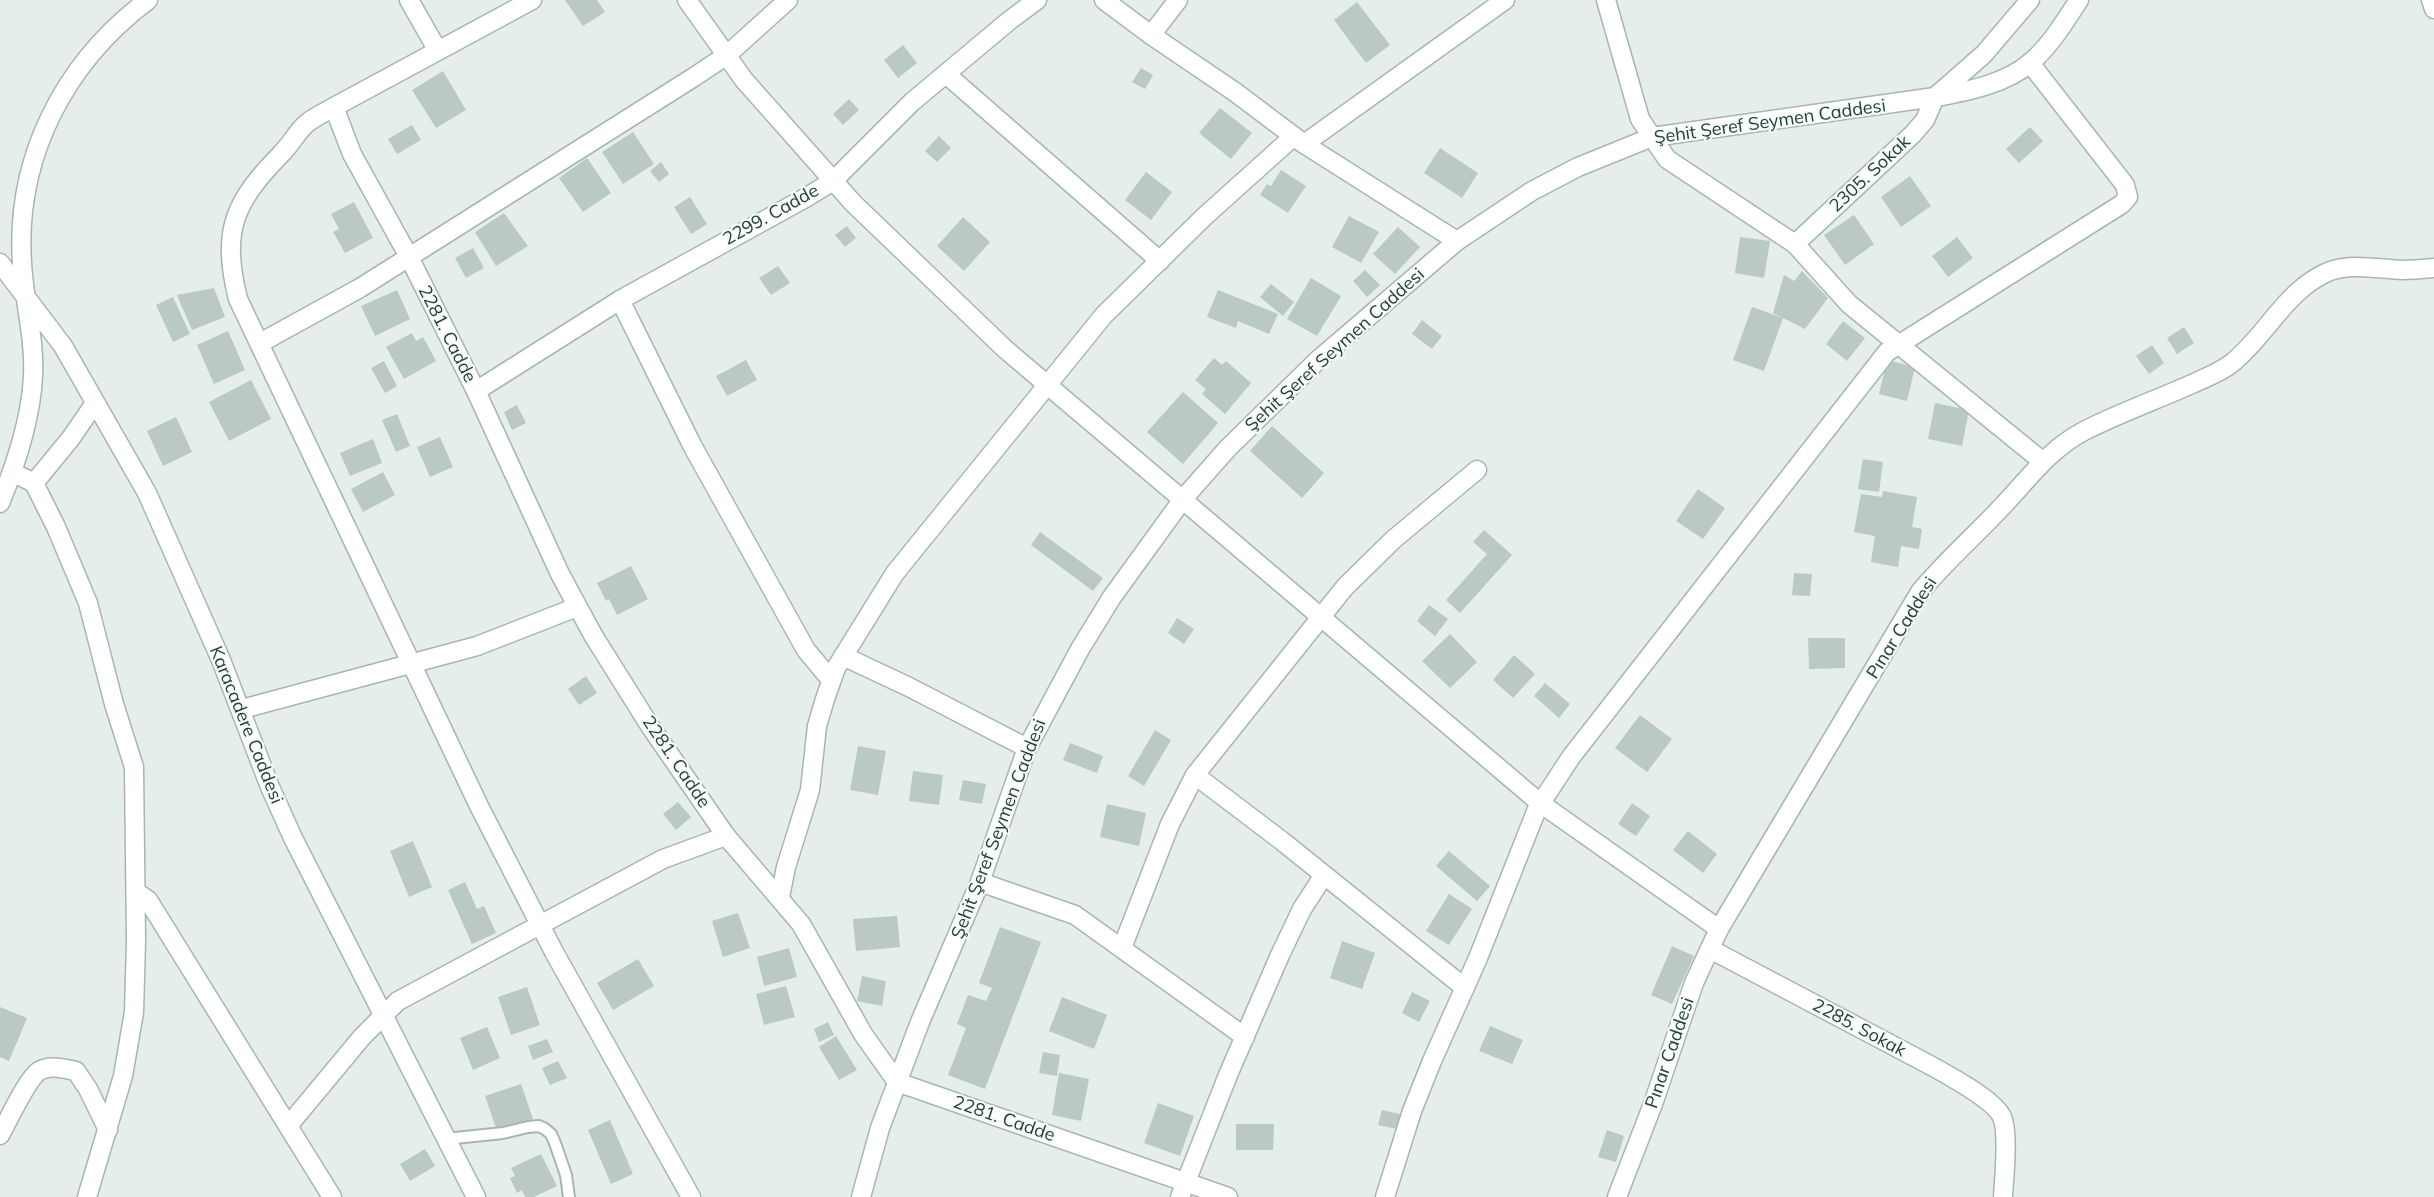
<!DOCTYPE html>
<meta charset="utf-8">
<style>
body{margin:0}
canvas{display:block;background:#e5eee9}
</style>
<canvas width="2434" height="1197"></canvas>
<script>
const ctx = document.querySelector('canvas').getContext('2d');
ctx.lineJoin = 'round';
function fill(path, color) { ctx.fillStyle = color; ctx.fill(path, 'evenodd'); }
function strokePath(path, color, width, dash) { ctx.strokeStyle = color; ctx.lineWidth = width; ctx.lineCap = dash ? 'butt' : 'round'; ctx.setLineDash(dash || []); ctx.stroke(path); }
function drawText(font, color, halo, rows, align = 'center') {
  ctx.font = font + ' Mulish,sans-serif'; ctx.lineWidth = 4.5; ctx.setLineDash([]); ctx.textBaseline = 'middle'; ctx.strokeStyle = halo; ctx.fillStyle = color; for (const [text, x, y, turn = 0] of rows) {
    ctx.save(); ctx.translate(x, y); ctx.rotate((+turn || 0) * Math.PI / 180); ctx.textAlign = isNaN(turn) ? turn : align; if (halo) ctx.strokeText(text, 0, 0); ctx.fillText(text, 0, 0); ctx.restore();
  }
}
fill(new Path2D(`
 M565 0H597L605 12 583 26Z
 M1357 2 1390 45 1366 63 1334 20Z
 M903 45 917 63 898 78 884 60Z
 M1141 68 1153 75 1145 89 1132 82Z
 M443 71 466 110 436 128 412 90Z
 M849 99 859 110 843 125 833 114Z
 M1220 108 1252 133 1231 159 1199 133Z
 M412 125 421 140 397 154 388 139Z
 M2030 127 2043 141 2019 163 2006 149Z
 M633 132 654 164 623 184 602 152Z
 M939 136 951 148 937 162 925 151Z
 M1440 148 1478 173 1462 198 1424 173Z
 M587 158 611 193 583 212 559 178Z
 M661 162 669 174 659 182 650 171Z
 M1281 170 1306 186 1288 213 1260 195 1267 184 1271 186Z
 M1146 172 1172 192 1151 220 1125 200Z
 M1910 176 1931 206 1901 227 1881 197Z
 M690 197 707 224 691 234 674 207Z
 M354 202 373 238 345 253 333 232 339 229 331 214Z
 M504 213 528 246 496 266 475 232Z
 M1854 215 1874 244 1845 265 1824 235Z
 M1349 216 1379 232 1361 263 1332 247Z
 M963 217 990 242 964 271 937 246Z
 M847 226 856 238 845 247 835 235Z
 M1398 227 1420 247 1395 274 1373 254Z
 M1740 237 1770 241 1764 278 1735 273Z
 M1957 237 1973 258 1948 277 1932 256Z
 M473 248 484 268 466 278 455 258Z
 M778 266 790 283 771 295 759 278Z
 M1365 270 1380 285 1367 297 1353 281Z
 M1802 271 1828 298 1805 329 1783 318 1764 371 1733 360 1752 307 1783 318 1773 313 1784 275 1794 281Z
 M1311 278 1341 296 1317 336 1287 319Z
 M1271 284 1294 302 1283 316 1260 297Z
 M214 288 225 317 192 330 177 295Z
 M397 290 410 319 375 336 361 306Z
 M1218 290 1278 314 1269 334 1238 321 1236 328 1207 317Z
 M173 297 190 334 173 342 156 305Z
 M1422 320 1442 336 1432 349 1412 334Z
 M1843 321 1865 338 1847 361 1826 344Z
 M2184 327 2194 343 2177 354 2167 338Z
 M228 331 245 370 214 384 197 345Z
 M412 333 416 341 423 337 436 361 404 379 386 347Z
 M2152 345 2164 363 2149 374 2136 356Z
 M1214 358 1222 365 1226 361 1251 383 1225 414 1202 394 1206 389 1195 380Z
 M746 360 757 380 727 396 716 376Z
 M1887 360 1915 367 1907 401 1879 394Z
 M384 361 397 386 385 393 371 368Z
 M251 380 271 419 229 441 209 402Z
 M1183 392 1218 423 1183 464 1147 432Z
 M1935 403 1969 410 1962 446 1928 439Z
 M517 405 526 423 512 430 504 412Z
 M397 414 410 446 396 452 382 420Z
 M176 417 192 452 163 466 147 431Z
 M1272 426 1324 473 1302 498 1250 451Z
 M440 437 453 467 430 477 417 447Z
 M373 439 382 463 350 476 340 453Z
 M1863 459 1883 462 1879 492 1858 489Z
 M383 472 395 495 363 512 351 489Z
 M1698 489 1725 508 1703 539 1676 521Z
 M1883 491 1917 497 1912 527 1922 529 1919 549 1901 546 1898 567 1871 562 1875 536 1854 532 1861 494 1882 497Z
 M1484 530 1512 555 1460 613 1446 600 1487 554 1473 542Z
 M1040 532 1103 578 1093 591 1031 545Z
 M631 566 648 599 617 615 609 599 606 601 597 583Z
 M1794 573 1812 574 1810 596 1792 595Z
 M1429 605 1448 619 1435 636 1417 621Z
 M1177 618 1194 629 1184 644 1168 633Z
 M1450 634 1477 662 1450 688 1422 661Z
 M1808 638H1845V668L1809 669Z
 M1514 655 1535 674 1513 698 1493 680Z
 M586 676 597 693 579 705 568 689Z
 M1545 683 1570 704 1559 718 1534 696Z
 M1640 715 1672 739 1647 772 1615 748Z
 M1155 730 1171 740 1144 786 1128 776Z
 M1070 743 1103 756 1097 773 1063 760Z
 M858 746 886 751 878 795 850 790Z
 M913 771 943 775 939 805 909 801Z
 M963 780 986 784 982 804 959 800Z
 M678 802 691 817 676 830 663 814Z
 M1632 803 1650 816 1636 836 1618 824Z
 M1107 804 1146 813 1139 846 1100 837Z
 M1688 831 1717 854 1703 873 1673 850Z
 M413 841 432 887 409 897 390 851Z
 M1449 851 1490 886 1477 901 1436 866Z
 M465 882 477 909 484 906 496 933 472 944 448 890Z
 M1449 894 1472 909 1449 945 1426 931Z
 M738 913 750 948 723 957 712 921Z
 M897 916 900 947 856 951 853 919Z
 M1000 927 1041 942 985 1089 948 1075 966 1028 957 1024 968 995 986 1001 992 988 979 983Z
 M1342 941 1375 953 1362 989 1330 978Z
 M1672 946 1694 956 1672 1004 1651 995Z
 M789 948 797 977 764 986 757 957Z
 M638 959 654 986 613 1010 597 983Z
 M862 976 886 981 882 1006 857 1001Z
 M786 986 795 1017 764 1025 756 994Z
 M527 987 540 1025 511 1035 498 997Z
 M1412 992 1430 1001 1419 1022 1402 1013Z
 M1062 997 1107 1015 1094 1049 1049 1031Z
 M0 1007 27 1018 9 1061 0 1057Z
 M828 1022 834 1035 819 1042 814 1029Z
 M1490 1026 1523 1040 1512 1064 1479 1051Z
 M487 1027 500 1058 473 1070 460 1038Z
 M836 1036 857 1070 839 1080 819 1047Z
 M547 1039 553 1052 533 1060 528 1046Z
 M1043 1052 1060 1055 1057 1076 1039 1073Z
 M558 1061 567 1078 550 1085 542 1068Z
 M1059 1073 1089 1079 1081 1121 1052 1115Z
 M521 1084 533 1119 497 1131 485 1096Z
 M1158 1103 1194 1116 1180 1156 1144 1143Z
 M1382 1110 1400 1114 1397 1129 1378 1125Z
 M610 1120 633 1174 611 1184 588 1130Z
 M1236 1124H1274L1273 1150H1236Z
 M1607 1130 1624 1136 1616 1162 1598 1157Z
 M425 1149 435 1166 410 1181 400 1164Z
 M541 1154 557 1186 534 1197H525L522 1190 517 1193 510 1178 515 1176 511 1168Z`), '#bac9c2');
const service = new Path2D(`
 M445 1139 503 1133 528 1127 539 1126 545 1129 551 1134 555 1143 566 1175 569 1197`);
const minor = new Path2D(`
 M409 0 438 51
 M532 0 334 107C325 112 314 117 306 124 297 132 291 144 282 153 234 202 221 230 238 299L479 806 554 952 691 1197
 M687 0 744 80 853 203 1005 349 1540 803 1719 929
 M1104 0 1151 35 1235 92 1304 144 1457 241
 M1606 0 1640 119 1667 159 1795 244 1849 304 2042 461
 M1151 35 1178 0
 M946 74 1160 261
 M1304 144 1505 0
 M1795 244 1913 134 1925 120 1935 97
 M620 300 693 447 806 650 831 680
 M260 343 360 288 694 77 727 55 788 0
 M12 472 34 483 56 527 88 603 114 704 134 767 136 941 134 1012 123 1076 87 1197
 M34 483 71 438 95 403
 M843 656 909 687 1027 748
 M242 709 477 646 577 607
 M1195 775 1282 841 1465 988
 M980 882 1075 915 1245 1037
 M136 892 148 900 332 1197
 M780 897 786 867 810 790 817 726 825 699 836 668 895 573 1104 315 1205 216 1294 136
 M1122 948 1170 824 1195 775 1345 587 1394 539 1477 470
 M1710 949 1926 1063C1944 1073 1994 1099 2002 1117 2009 1133 2004 1178 2003 1197
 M288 1126 362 1037 398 1001 663 859 726 836
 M0 1135C8 1121 27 1079 39 1071 50 1064 65 1069 76 1071L88 1089 108 1130
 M1180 1197 1228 1075 1280 955 1302 909 1324 875
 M1385 1197 1412 1111 1432 1061 1478 958 1537 809 1571 757 1887 352 2122 204 2128 197 2125 185 2030 63`);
const tertiary = new Path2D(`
 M2431 0 2434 9
 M1936 97C1968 91 2006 84 2031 62 2051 45 2065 21 2079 0
 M334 107 352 154 409 257 476 391 560 574 593 635 650 726 726 836 801 924 863 1034 897 1082 1228 1197
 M0 263 63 346 147 493 221 660 270 787 293 838 476 1197
 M476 391 620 300 807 197 833 181 912 102 1010 20 1037 0
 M0 503C16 464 31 420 33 376 35 339 24 301 22 263 15 158 64 63 148 0
 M861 1197 880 1128 920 1022 980 882 1027 748 1080 649 1112 597 1183 499 1228 448 1319 359 1457 241 1532 191 1578 167 1652 137 1935 97 1984 54 2030 0
 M1617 1197 1653 1104 1694 983 1719 929 1920 592C1943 564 1970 540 1995 514 2025 484 2046 451 2084 431 2119 413 2156 400 2192 384 2205 378 2221 372 2232 363 2268 334 2286 289 2330 271 2352 263 2379 269 2402 270 2413 270 2424 269 2434 268`);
strokePath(service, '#a7b6b0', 14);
strokePath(minor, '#a7b6b0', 21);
strokePath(tertiary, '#a7b6b0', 21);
strokePath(service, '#fff', 10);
strokePath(minor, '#fff', 18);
strokePath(tertiary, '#fff', 18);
drawText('18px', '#234037', '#f6faf8', [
 ["Şehit Şeref Seymen Caddesi",1770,122,-8],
 ["2305. Sokak",1870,174,-43],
 ["2299. Cadde",771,215,-29],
 ["2281. Cadde",447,334,63],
 ["Şehit Şeref Seymen Caddesi",1335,350,-42],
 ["Pınar Caddesi",1902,628,-58],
 ["Karacadere Caddesi",246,725,68],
 ["2281. Cadde",676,762,56],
 ["Şehit Şeref Seymen Caddesi",999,829,-69],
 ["2285. Sokak",1859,1028,28],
 ["Pınar Caddesi",1670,1053,-71],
 ["2281. Cadde",1004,1119,19]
]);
</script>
